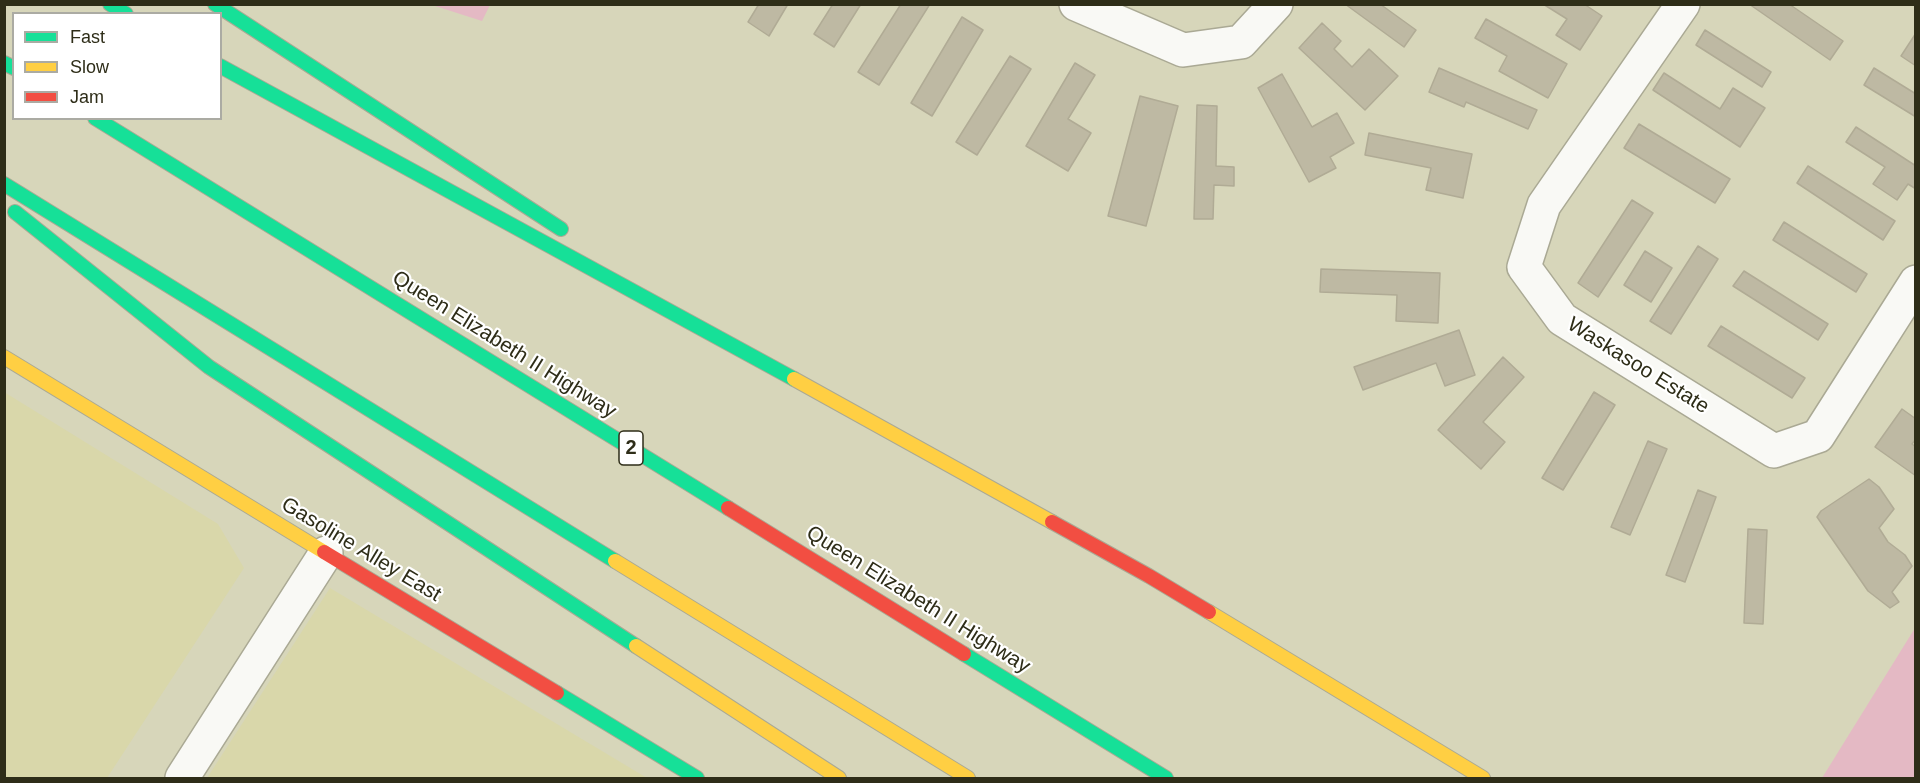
<!DOCTYPE html>
<style>
body{margin:0}
#map{position:relative;width:1920px;height:783px;overflow:hidden;background:#d7d6ba;font-family:Helvetica,sans-serif}
canvas{display:block}
.frame{position:absolute;inset:0;border:6px solid #2e2d18;pointer-events:none}
.legend{position:absolute;left:12px;top:12px;width:210px;height:108px;box-sizing:border-box;background:#fff;border:2px solid #ababa3;margin:0;padding:8px 10px;list-style:none;font-size:18px;color:#2e2d18}
.legend li{display:flex;align-items:center;gap:12px;height:30px}
.legend b{width:30px;border:2px solid #ababa3}
</style>
<div id="map">
<canvas width="1920" height="783"></canvas>
<div class="frame"></div>
<ul class="legend">
<li><b style="height:8px;background:#16e098"></b>Fast</li>
<li><b style="height:8px;background:#ffcf43"></b>Slow</li>
<li><b style="height:8px;background:#f24e42"></b>Jam</li>
</ul>
</div>
<script>
const ctx = document.querySelector('canvas').getContext('2d');
ctx.lineJoin = 'round';
function fill(path, color) { ctx.fillStyle = color; ctx.fill(path, 'evenodd'); }
function strokePath(path, color, width, dash) { ctx.strokeStyle = color; ctx.lineWidth = width; ctx.lineCap = dash ? 'butt' : 'round'; ctx.setLineDash(dash || []); ctx.stroke(path); }
function drawText(font, color, halo, rows, align = 'center') {
  ctx.font = font + ' Helvetica,sans-serif'; ctx.lineWidth = 4.5; ctx.setLineDash([]); ctx.textBaseline = 'middle'; ctx.strokeStyle = halo; ctx.fillStyle = color; for (const [text, x, y, turn = 0] of rows) {
    ctx.save(); ctx.translate(x, y); ctx.rotate((+turn || 0) * Math.PI / 180); ctx.textAlign = isNaN(turn) ? turn : align; if (halo) ctx.strokeText(text, 0, 0); ctx.fillText(text, 0, 0); ctx.restore();
  }
}
fill(new Path2D(`
 M4 392 218 524 244 568 107 778H5Z
 M330 588 647 778H207Z`), '#d9d7aa');
fill(new Path2D(`
 M432 5 490 4V5L482 21Z
 M1915 628V778H1822Z`), '#e4b9c4');
const building = new Path2D(`
 M759 4H788L769 36 748 22Z
 M833 4H861L834 47 814 34Z
 M901 4H930L879 85 858 72Z
 M1345 4H1380L1416 30 1404 47Z
 M1543 4H1584L1602 16 1580 50 1556 35 1567 19Z
 M1749 4H1789L1843 41 1830 60Z
 M962 17 983 30 932 116 911 103Z
 M1486 19 1567 64 1548 98 1499 71 1507 56 1475 38Z
 M1322 23 1341 41 1334 49 1352 67 1369 49 1398 76 1365 110 1299 48Z
 M1705 30 1771 72 1762 87 1696 45Z
 M1916 33V66L1901 56Z
 M1010 56 1031 69 977 155 956 142Z
 M1075 63 1095 75 1068 119 1091 133 1068 171 1026 146Z
 M1439 68 1537 110 1528 129 1466 102 1464 107 1429 92Z
 M1874 68 1916 94V117L1864 85Z
 M1664 73 1720 109 1733 88 1765 108 1740 147 1653 90Z
 M1282 74 1312 127 1337 113 1354 143 1330 157 1336 168 1309 182 1258 88Z
 M1140 96 1178 106 1146 226 1108 216Z
 M1197 105 1217 106 1216 166 1234 167V186L1214 185 1213 219H1194Z
 M1639 124 1730 179 1715 203 1624 148Z
 M1856 127 1916 166V189L1908 184 1897 200 1873 184 1885 167 1846 142Z
 M1369 133 1472 154 1463 198 1426 190 1431 168 1365 155Z
 M1808 166 1895 221 1883 240 1797 183Z
 M1632 200 1653 213 1598 297 1578 283Z
 M1784 222 1867 274 1856 292 1773 240Z
 M1698 246 1718 259 1671 334 1650 321Z
 M1645 251 1672 268 1651 302 1624 285Z
 M1321 269 1440 273 1438 323 1396 321 1397 295 1320 292Z
 M1744 271 1828 324 1818 340 1733 286Z
 M1721 326 1805 378 1792 398 1708 346Z
 M1459 330 1475 375 1445 386 1436 363 1363 390 1354 367Z
 M1503 357 1524 377 1483 422 1505 442 1481 469 1438 430Z
 M1594 392 1615 405 1563 490 1542 478Z
 M1902 409 1916 419V439L1912 444 1916 447V476L1875 447Z
 M1648 441 1667 449 1630 535 1611 527Z
 M1869 479 1879 487 1894 509 1879 528 1888 542 1905 555 1912 566 1892 592 1899 602 1890 608 1868 591 1817 517 1821 511Z
 M1698 490 1716 497 1685 582 1666 575Z
 M1748 529 1767 530 1763 624 1744 623Z`);
fill(building, '#beb9a3');
strokePath(building, '#b0ab95', 1.5);
const street = new Path2D(`
 M1076 4 1183 50 1241 42 1276 4
 M1683 4 1544 205 1524 267 1562 319 1774 451 1818 436 1916 282
 M182 778 326 553`);
const fast = new Path2D(`
 M110 4 126 14
 M215 4 561 229
 M4 63 14 68
 M220 66 794 379
 M95 118 728 508
 M4 184 615 561
 M15 212 209 367 636 646
 M964 654 1166 778
 M557 693 697 778`);
const slow = new Path2D(`
 M4 357 324 552
 M794 379 1052 522
 M615 561 968 778
 M1209 612 1483 778
 M636 646 839 778`);
const jam = new Path2D(`
 M728 508 964 654
 M1052 522 1149 576 1209 612
 M324 552 557 693`);
strokePath(street, '#aaa994', 36);
strokePath(fast, '#aaa994', 16);
strokePath(slow, '#aaa994', 16);
strokePath(jam, '#aaa994', 16);
strokePath(street, '#f9f9f5', 33);
strokePath(fast, '#16e098', 14);
strokePath(slow, '#ffcf43', 14);
strokePath(jam, '#f24e42', 14);
for (const [x, y, w] of [
 [631,448,24]
]) { const box = new Path2D(); box.roundRect(x - w / 2, y - 17, w, 34, 4.5); ctx.fillStyle = '#fff'; ctx.fill(box); strokePath(box, '#2e2d18', 1.5); }
drawText('bold 20px', '#2e2d18', null, [
 ["2",631,448]
]);
drawText('21px', '#2e2d18', '#fff', [
 ["Queen Elizabeth II Highway",504,345,32],
 ["Waskasoo Estate",1638,366,32],
 ["Gasoline Alley East",361,550,31],
 ["Queen Elizabeth II Highway",918,600,32]
]);
</script>
